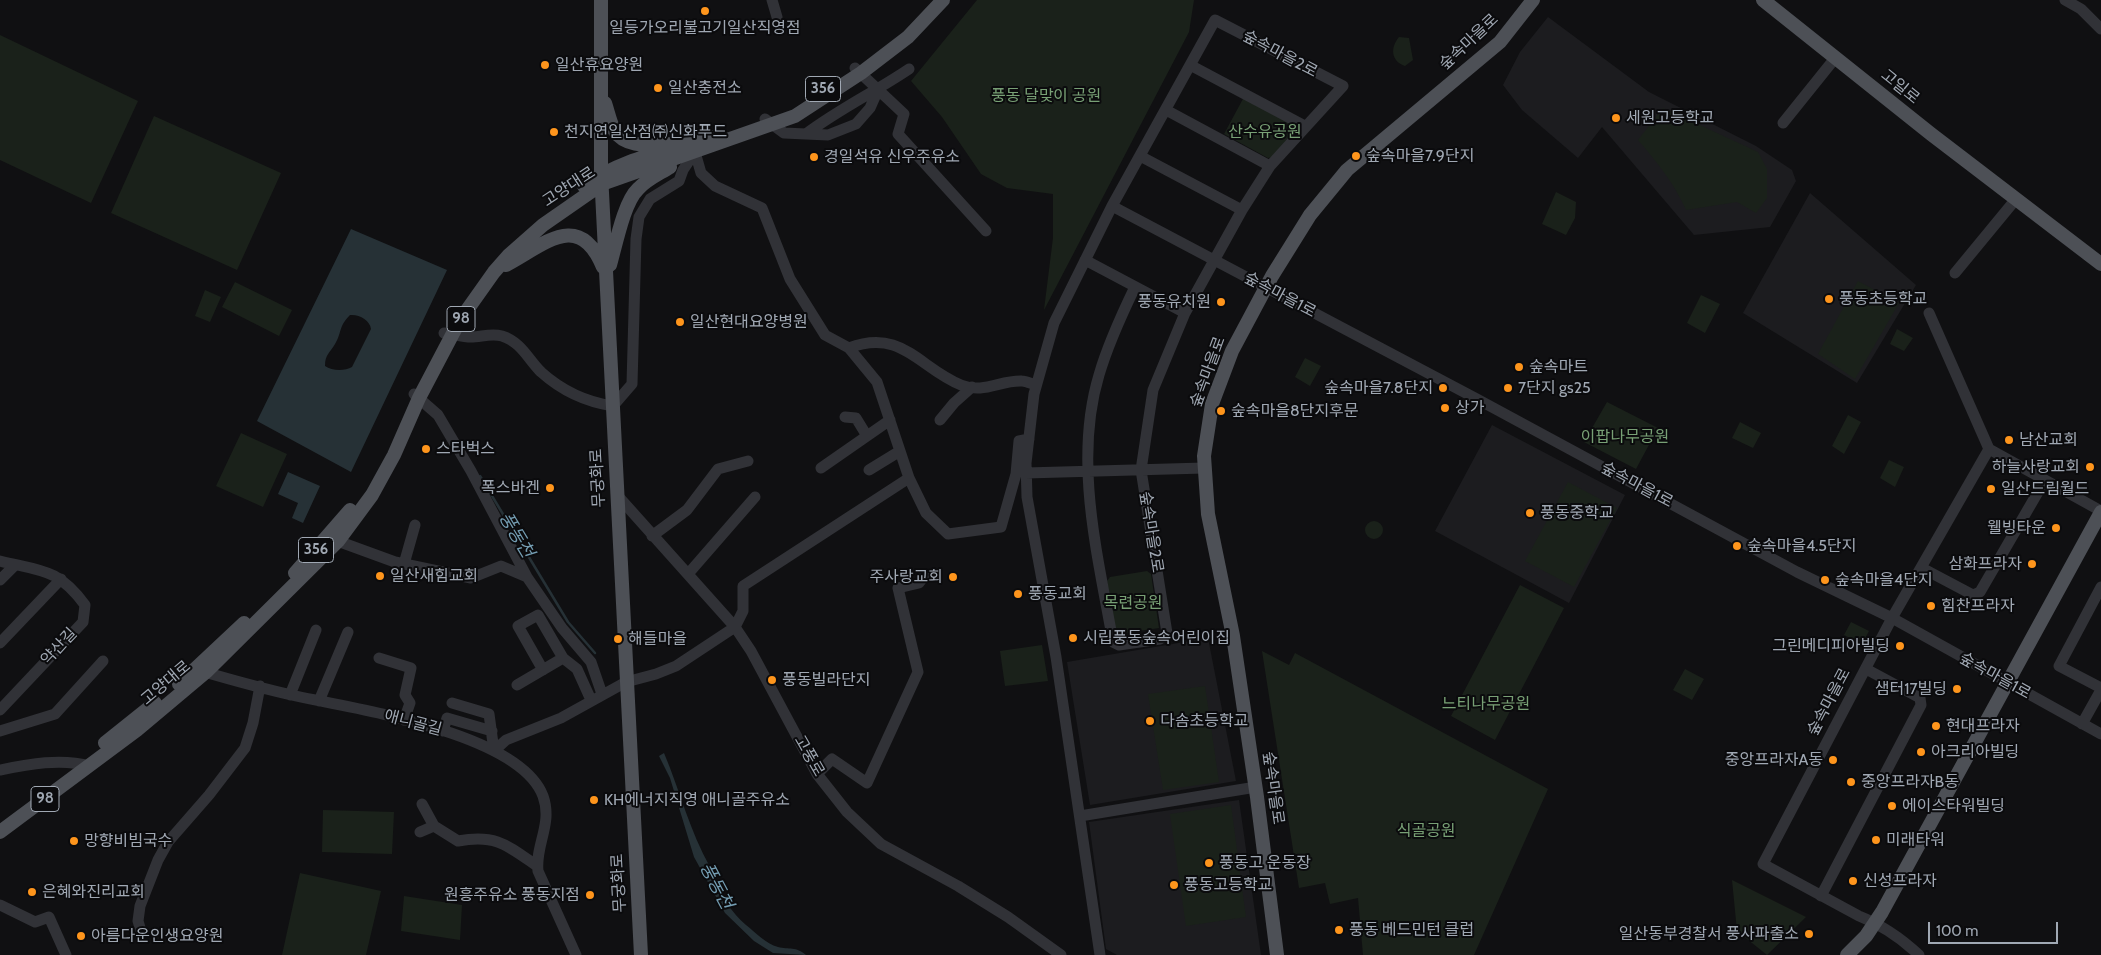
<!DOCTYPE html>
<meta charset="utf-8">
<style>
body{margin:0}
#map{position:relative;width:2101px;height:955px;overflow:hidden;background:#101012;font-family:Cabin,sans-serif}
canvas{display:block}
.scale{position:absolute;left:1928px;top:922px;width:130px;height:22px;box-sizing:border-box;border:2px solid #a0a8b3;border-top:0;padding-left:6px;font-size:15px;line-height:18px;white-space:nowrap;color:#a0a8b3;-webkit-text-stroke:4px #0b0b0d;paint-order:stroke}
</style>
<div id="map">
<canvas width="2101" height="955"></canvas>
<div class="scale">100 m</div>
</div>
<script>
const ctx = document.querySelector('canvas').getContext('2d');
ctx.lineJoin = 'round';
function fill(path, color) { ctx.fillStyle = color; ctx.fill(path, 'evenodd'); }
function strokePath(path, color, width, dash) { ctx.strokeStyle = color; ctx.lineWidth = width; ctx.lineCap = dash ? 'butt' : 'round'; ctx.setLineDash(dash || []); ctx.stroke(path); }
function drawText(font, color, halo, rows, align = 'center') {
  ctx.font = font + ' Cabin,"Noto Sans KR",sans-serif'; ctx.lineWidth = 4; ctx.setLineDash([]); ctx.textBaseline = 'middle'; ctx.strokeStyle = halo; ctx.fillStyle = color; for (const [text, x, y, turn = 0] of rows) {
    ctx.save(); ctx.translate(x, y); ctx.rotate((+turn || 0) * Math.PI / 180); ctx.textAlign = isNaN(turn) ? turn : align; if (halo) ctx.strokeText(text, 0, 0); ctx.fillText(text, 0, 0); ctx.restore();
  }
}
fill(new Path2D(`
 M1548 17 1649 92 1756 146 1792 170 1796 181 1770 227 1694 235 1602 127 1578 158 1522 110 1503 85 1520 52Z
 M1810 193 1916 285 1857 383 1743 313Z
 M1492 425 1625 495 1569 603 1435 531Z
 M1208 638 1236 781 1090 805 1067 662Z
 M1239 800 1261 955H1117L1106 949 1089 822Z`), '#1c1c1f');
fill(new Path2D(`
 M977 0H1194L1189 32 1044 310 1053 238V194L1007 188 981 174 942 117 911 81Z
 M0 35 138 101 91 203 0 160Z
 M1399 37 1409 38 1413 60 1405 66C1391 61 1390 48 1399 37Z
 M1244 97 1297 125V130L1273 157 1268 158 1224 134Z
 M1663 108 1758 152 1767 169V198L1756 213 1737 202 1686 210C1674 183 1657 162 1638 140Z
 M154 116 281 173 237 270 111 213Z
 M1556 192 1576 202 1575 218 1566 235 1542 224Z
 M1858 281 1899 303 1855 379 1818 354Z
 M235 282 292 310 279 336 222 307Z
 M205 290 221 297 210 322 195 316Z
 M1701 295 1720 304 1705 333 1687 323Z
 M1897 329 1913 338 1904 351 1890 344Z
 M1305 358 1321 366 1310 386 1295 377Z
 M1607 402 1658 428 1636 469 1584 442Z
 M1848 415 1861 422 1844 454 1832 446Z
 M1740 422 1761 433 1753 448 1732 438Z
 M241 433 287 454 263 507 216 486Z
 M1889 460 1904 467 1895 487 1880 478Z
 M1568 482 1617 508 1574 587 1525 561Z
 M1365 530a9 9 0 1 1 18 0a9 9 0 1 1-18 0Z
 M1147 571 1151 574 1159 628 1118 634 1114 631 1107 581 1110 577Z
 M1520 585 1564 608 1495 740 1451 716Z
 M1851 622 1869 631 1862 644 1844 635Z
 M1042 645 1048 681 1005 686 1000 651Z
 M1262 651 1289 665 1295 653 1548 789 1474 955H1363L1358 898 1330 904 1325 883 1299 888Z
 M1685 669 1704 679 1692 700 1673 690Z
 M1205 686 1219 782 1163 790 1148 694Z
 M1231 805 1246 917 1186 926 1170 814Z
 M323 810 394 812 392 854 322 852Z
 M300 873 381 891 366 955H282Z
 M1732 880 1806 917 1767 955 1737 931Z
 M404 896 462 905 460 940 401 931Z`), '#1a211a');
fill(new Path2D(`
 M351 229 447 270 351 472 257 421ZM350 315C359 314 370 320 371 329L352 367C345 371 332 371 325 366 325 354 330 353 335 344 342 333 338 327 350 315Z
 M288 472 320 486 303 523 292 518 298 503 278 494Z
 M664 753C680 791 690 832 710 867 712 870 712 874 713 878 720 895 732 913 746 925 755 932 766 944 778 947 789 950 796 946 806 955L773 953 754 941 725 913 694 857 670 778 659 756Z`), '#263136');
strokePath(new Path2D(`
 M480 476 568 622 595 653`), '#263136', 2.5);
strokePath(new Path2D(`
 M772 0 777 17
 M2065 0 2081 9 2101 29
 M1190 65 1305 126
 M855 68 904 114 898 134 986 231
 M1166 110 1270 166
 M765 119 784 133 828 135 856 124 870 108 878 90
 M1783 123 1836 57
 M806 134C839 109 875 92 909 69
 M695 152 701 173 715 186 762 208 790 279 825 335 849 348 877 382 909 478 926 513 948 534 1001 527 1016 474 1019 441 1029 439
 M1140 156 1242 210
 M1112 206 1477 399 1797 572 1892 618 2101 734
 M1085 260 1185 313
 M1955 273 2016 199
 M1929 313 1989 449 2101 511
 M444 333C453 334 462 337 471 337 481 337 491 333 502 336 521 342 528 359 541 372 561 390 586 402 613 406L632 384 636 239 639 217 650 199 679 181 683 170 695 152
 M849 348C902 328 919 368 961 385 984 394 1000 380 1022 381 1026 381 1032 384 1036 385
 M414 394 438 415 471 471 527 577 562 628 591 662 602 694
 M845 417 856 418 867 436
 M940 420 954 403 972 387
 M821 468 890 420
 M869 470 900 451
 M1026 473 1204 468
 M617 495 735 627 751 651 817 774 847 812 881 844 958 886 1008 917 1061 955
 M652 536 687 510 718 469 748 461
 M332 539 395 562 471 578 501 566 527 577
 M0 561C41 571 58 568 85 605L83 622 0 710
 M404 564 415 525
 M1922 568 1973 595 1980 592 2045 480
 M688 574 755 497
 M0 580 15 565
 M2101 587 2059 666 2101 688
 M0 643 61 579
 M379 658 411 668 405 695 410 703 404 720
 M543 670 518 626 538 615 563 658
 M201 671C232 680 264 689 296 696 356 709 519 733 543 796 553 824 535 845 538 871L576 955
 M517 685 563 658 577 669 591 700
 M290 695 316 630
 M319 701 348 632
 M452 703 489 714 494 751
 M2082 724 2101 690
 M0 731 55 714 103 661
 M443 731 447 718 492 731
 M494 751 506 740 561 718 626 682 656 674 676 666 735 627 743 611V586L909 478
 M0 770C29 764 61 758 90 766
 M817 774 832 759 867 783 918 672 898 588 919 583 925 575
 M422 804 434 826
 M1080 816 1256 787
 M420 832 434 826 458 841C496 834 507 845 537 866
 M1821 896 1921 705 1920 698 1866 669
 M0 905 35 922 49 917 66 955
 M141 931 138 921 140 906 158 860 168 842 209 795 245 748 253 723 260 686
 M1100 955 1056 657 1027 497 1026 463 1034 394 1054 323 1112 206 1215 20 1343 86 1270 166 1242 210 1185 313 1153 390 1141 470 1167 633 1160 639 1119 645 1113 642C1098 556 1073 461 1099 375 1108 344 1121 316 1135 287
 M1919 955C1901 938 1882 925 1859 916L1763 864 1892 618 1989 449`), '#313237', 11);
strokePath(new Path2D(`
 M601 0V173L641 955
 M1763 0 1931 134 2101 264
 M605 103C608 112 610 122 614 130 626 150 654 144 674 144
 M584 186C620 159 668 151 710 137
 M506 265C544 245 579 209 603 267
 M610 265C616 244 624 202 638 189 647 179 659 174 670 167
 M295 573 350 510
 M179 684 244 623
 M105 743 155 703
 M0 832 137 730 206 672 338 541 372 495 394 455 419 398 460 320 494 272 509 255 543 225 602 184 795 116 861 73 908 37 943 0
 M1277 955 1257 797 1233 636 1208 514 1204 456 1212 404 1232 351 1272 276 1310 215 1347 170 1500 42 1533 0
 M1847 955 1866 936 1882 912 2101 512`), '#4d5056', 14);
for (const [x, y, r, color] of [
 [705,11,5,"#fe951c"],
 [545,65,5,"#fe951c"],
 [658,88,5,"#fe951c"],
 [1616,118,5,"#fe951c"],
 [554,132,5,"#fe951c"],
 [1356,156,5,"#fe951c"],
 [814,157,5,"#fe951c"],
 [1829,299,5,"#fe951c"],
 [1221,302,5,"#fe951c"],
 [680,322,5,"#fe951c"],
 [1519,367,5,"#fe951c"],
 [1443,388,5,"#fe951c"],
 [1508,388,5,"#fe951c"],
 [1445,408,5,"#fe951c"],
 [1221,411,5,"#fe951c"],
 [2009,440,5,"#fe951c"],
 [426,449,5,"#fe951c"],
 [2090,467,5,"#fe951c"],
 [550,488,5,"#fe951c"],
 [1991,489,5,"#fe951c"],
 [1530,513,5,"#fe951c"],
 [2056,528,5,"#fe951c"],
 [1737,546,5,"#fe951c"],
 [2032,564,5,"#fe951c"],
 [380,576,5,"#fe951c"],
 [953,577,5,"#fe951c"],
 [1825,580,5,"#fe951c"],
 [1018,594,5,"#fe951c"],
 [1931,606,5,"#fe951c"],
 [1073,638,5,"#fe951c"],
 [618,639,5,"#fe951c"],
 [1900,646,5,"#fe951c"],
 [772,680,5,"#fe951c"],
 [1957,689,5,"#fe951c"],
 [1150,721,5,"#fe951c"],
 [1936,726,5,"#fe951c"],
 [1921,752,5,"#fe951c"],
 [1833,760,5,"#fe951c"],
 [1851,782,5,"#fe951c"],
 [594,800,5,"#fe951c"],
 [1892,806,5,"#fe951c"],
 [1876,840,5,"#fe951c"],
 [74,841,5,"#fe951c"],
 [1209,863,5,"#fe951c"],
 [1853,881,5,"#fe951c"],
 [1174,885,5,"#fe951c"],
 [32,892,5,"#fe951c"],
 [590,895,5,"#fe951c"],
 [1339,930,5,"#fe951c"],
 [1809,934,5,"#fe951c"],
 [81,936,5,"#fe951c"]
]) { const dot = new Path2D(); dot.arc(x, y, r, 0, 2 * Math.PI); ctx.fillStyle = color; ctx.fill(dot); strokePath(dot, '#0b0b0d', 2); }
for (const [x, y, w] of [
 [823,89,35],
 [461,319,28],
 [316,550,35],
 [45,799,28]
]) { const box = new Path2D(); box.roundRect(x - w / 2, y - 12.5, w, 25, 4); ctx.fillStyle = '#0b0b0d'; ctx.fill(box); strokePath(box, '#a0a8b3', 1); }
drawText('bold 15px', '#a0a8b3', null, [
 ["356",823,89],
 ["98",461,319],
 ["356",316,550],
 ["98",45,799]
]);
drawText('16px', '#a0a8b3', '#0b0b0d', [
 ["일등가오리불고기일산직영점",705,28,"center"],
 ["일산휴요양원",555,65],
 ["일산충전소",668,88],
 ["세원고등학교",1626,118],
 ["천지연일산점㈜신화푸드",564,132],
 ["숲속마을7.9단지",1366,156],
 ["경일석유 신우주유소",824,157],
 ["풍동초등학교",1839,299],
 ["풍동유치원",1211,302,"right"],
 ["일산현대요양병원",690,322],
 ["숲속마트",1529,367],
 ["숲속마을7.8단지",1433,388,"right"],
 ["7단지 gs25",1518,388],
 ["상가",1455,408],
 ["숲속마을8단지후문",1231,411],
 ["남산교회",2019,440],
 ["스타벅스",436,449],
 ["하늘사랑교회",2080,467,"right"],
 ["폭스바겐",540,488,"right"],
 ["일산드림월드",2001,489],
 ["풍동중학교",1540,513],
 ["웰빙타운",2046,528,"right"],
 ["숲속마을4.5단지",1747,546],
 ["삼화프라자",2022,564,"right"],
 ["일산새힘교회",390,576],
 ["주사랑교회",943,577,"right"],
 ["숲속마을4단지",1835,580],
 ["풍동교회",1028,594],
 ["힘찬프라자",1941,606],
 ["시립풍동숲속어린이집",1083,638],
 ["해들마을",628,639],
 ["그린메디피아빌딩",1890,646,"right"],
 ["풍동빌라단지",782,680],
 ["샘터17빌딩",1947,689,"right"],
 ["다솜초등학교",1160,721],
 ["현대프라자",1946,726],
 ["아크리아빌딩",1931,752],
 ["중앙프라자A동",1823,760,"right"],
 ["중앙프라자B동",1861,782],
 ["KH에너지직영 애니골주유소",604,800],
 ["에이스타워빌딩",1902,806],
 ["미래타워",1886,840],
 ["망향비빔국수",84,841],
 ["풍동고 운동장",1219,863],
 ["신성프라자",1863,881],
 ["풍동고등학교",1184,885],
 ["은혜와진리교회",42,892],
 ["원흥주유소 풍동지점",580,895,"right"],
 ["풍동 베드민턴 클럽",1349,930],
 ["일산동부경찰서 풍사파출소",1799,934,"right"],
 ["아름다운인생요양원",91,936]
], 'left');
drawText('16px', '#a0a8b3', '#0b0b0d', [
 ["숲속마을로",1469,42,-43],
 ["숲속마을2로",1280,54,28],
 ["고일로",1900,87,39],
 ["고양대로",569,187,-33],
 ["숲속마을1로",1280,295,28],
 ["숲속마을로",1208,372,-70],
 ["무궁화로",598,478,-93],
 ["숲속마을1로",1637,485,28],
 ["숲속마을2로",1151,532,81],
 ["약산길",59,647,-47],
 ["숲속마을1로",1995,676,29],
 ["고양대로",166,683,-40],
 ["숲속마을로",1829,702,-62],
 ["애니골길",413,723,15],
 ["고풍로",809,756,60],
 ["숲속마을로",1273,788,82],
 ["무궁화로",619,883,-93]
]);
drawText('16px', '#78a075', '#0b0b0d', [
 ["풍동 달맞이 공원",1046,96],
 ["산수유공원",1265,132],
 ["이팝나무공원",1625,437],
 ["목련공원",1133,603],
 ["느티나무공원",1486,704],
 ["식골공원",1426,831]
]);
drawText('italic 18px', '#749db2', '#0b0b0d', [
 ["풍동천",516,535,59],
 ["풍동천",716,886,62]
]);
</script>
